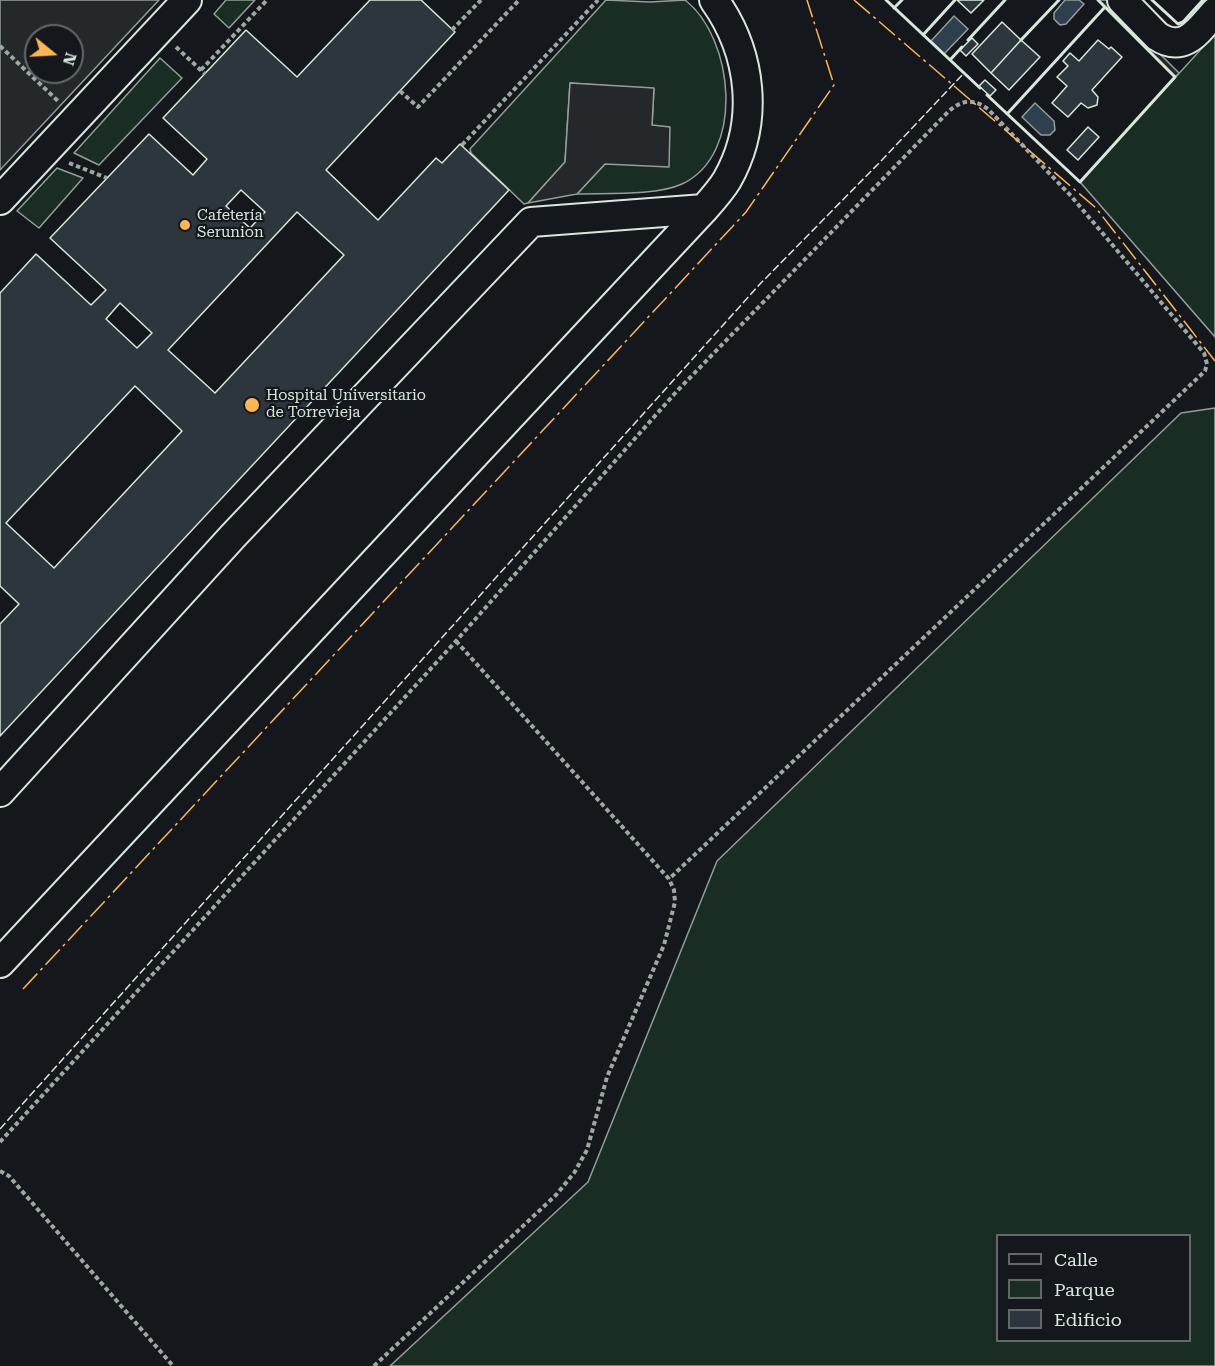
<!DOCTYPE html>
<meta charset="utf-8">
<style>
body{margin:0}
#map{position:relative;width:1215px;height:1366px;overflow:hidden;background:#14181c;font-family:"Roboto Serif",serif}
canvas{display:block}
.legend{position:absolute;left:996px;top:1234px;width:195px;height:108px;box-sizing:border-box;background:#14181c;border:2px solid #626a69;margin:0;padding:8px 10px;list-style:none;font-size:18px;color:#d8e6dc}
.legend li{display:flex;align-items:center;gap:12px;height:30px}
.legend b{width:30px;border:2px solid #626a69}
.north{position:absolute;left:24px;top:24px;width:60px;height:60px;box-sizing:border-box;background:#14181c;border:2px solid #626a69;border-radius:50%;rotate:108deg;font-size:16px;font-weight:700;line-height:24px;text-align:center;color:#d8e6dc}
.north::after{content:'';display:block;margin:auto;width:21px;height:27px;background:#ffb74d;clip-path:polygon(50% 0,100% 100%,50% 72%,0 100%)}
</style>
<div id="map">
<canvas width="1215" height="1366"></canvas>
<ul class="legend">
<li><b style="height:8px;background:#14181c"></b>Calle</li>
<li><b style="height:16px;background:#1a2d24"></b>Parque</li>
<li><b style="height:16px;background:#2c363c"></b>Edificio</li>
</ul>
<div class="north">N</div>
</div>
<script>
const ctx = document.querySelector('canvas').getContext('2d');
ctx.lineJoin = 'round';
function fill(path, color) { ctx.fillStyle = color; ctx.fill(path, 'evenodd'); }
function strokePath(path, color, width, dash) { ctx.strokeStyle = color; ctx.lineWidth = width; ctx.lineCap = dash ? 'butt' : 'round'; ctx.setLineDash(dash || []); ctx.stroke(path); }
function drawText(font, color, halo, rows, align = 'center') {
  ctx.font = font + ' "Roboto Serif",serif'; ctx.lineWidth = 4.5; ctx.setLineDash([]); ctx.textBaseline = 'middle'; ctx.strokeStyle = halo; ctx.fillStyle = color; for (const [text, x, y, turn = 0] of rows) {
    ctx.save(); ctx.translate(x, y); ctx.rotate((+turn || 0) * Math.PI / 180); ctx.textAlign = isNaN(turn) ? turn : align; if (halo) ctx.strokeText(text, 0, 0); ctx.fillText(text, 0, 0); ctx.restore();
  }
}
const green = new Path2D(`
 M226 0H255L229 28 214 14Z
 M606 0 650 2 685 0C734 38 746 154 682 184 656 196 607 193 577 194L605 164 669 127 652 126 654 89 570 83 565 162 528 203 524 204 471 153 470 149Z
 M1215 34V337L1080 182Z
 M160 58 182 78 99 165 74 153Z
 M57 168 83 178 39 228 17 211Z
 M1215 408V1366H390L588 1182 717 861 1181 413ZM998 1236H1190V1340H998Z`);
fill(green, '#1a2d24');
strokePath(green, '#939e99', 1.5);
const parking = new Path2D(`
 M0 0H159L0 170ZM36 36H72V72H36Z
 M1098 0H1106L1179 73 1175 77Z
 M570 83 654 88 652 125 670 127 669 167 605 164 577 194 528 203 565 162Z`);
fill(parking, '#24282b');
strokePath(parking, '#939e99', 1.5);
const water = new Path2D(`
 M1065 0H1079L1084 4 1066 24 1060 25 1054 19V13Z
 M954 16 968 29 944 54 931 41Z
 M1035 103 1054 121 1055 130 1050 135H1041L1022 117Z`);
fill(water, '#2f3f4d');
strokePath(water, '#939e99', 1.5);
const building = new Path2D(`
 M370 0H421L455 32 326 170 378 220 436 158 442 163 460 144 509 190 0 736V624L19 604 0 586V293L36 254 91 305 106 290 50 238 149 134 193 175 207 159 163 118 246 30 297 77ZM241 190 265 212 250 228 226 206ZM297 212 344 255 215 393 168 350ZM120 303 152 333 137 348 106 319ZM135 386 182 431 54 568 6 523Z
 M957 0H984L971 13Z
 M1002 22 1021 40 991 73 972 54Z
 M972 38 978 44 966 56 960 50Z
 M1021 40 1040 57 1009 90 991 73Z
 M1098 40 1109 49 1111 47 1122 57 1092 90 1098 97 1097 105 1088 108 1081 103 1068 117 1052 103 1067 86 1057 77 1068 66 1063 61 1070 53 1079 61Z
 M985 80 996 90 990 96 979 86Z
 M1088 127 1099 137 1078 160 1067 150Z`);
fill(building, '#2c363c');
strokePath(building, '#d8e6dc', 1.5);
const minor = new Path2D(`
 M1122 0 1157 36C1184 54 1198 31 1215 12
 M0 200 187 0
 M0 792 233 536 531 222 704 209
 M0 963 704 209C712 200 721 190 727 180 760 122 752 53 714 0`);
strokePath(minor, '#d8e6dc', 32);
strokePath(new Path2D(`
 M452 30 481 0
 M0 46 58 101
 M176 47 205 74
 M201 70 267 0
 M400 91 418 107 519 0
 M462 145 598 0
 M69 163 107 178
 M0 1142 456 641 677 391 949 111C963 99 974 99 988 109L1071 196 1204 353 1207 364 1205 371 669 879
 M0 1171 9 1176 173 1366
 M374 1366 556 1195 574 1173 587 1150 607 1077 664 945 675 902 674 890 669 879 456 641`), '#9da8a2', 4, [4.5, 3]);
strokePath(minor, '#14181c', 28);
strokePath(new Path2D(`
 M0 1129 760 284 882 160 964 73`), '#d8e6dc', 1.5, [8, 3]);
strokePath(new Path2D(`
 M886 0 980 88
 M1152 0 1178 24 1183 22 1203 0
 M894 8 902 0
 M923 35 955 0
 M968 40 1005 0
 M1021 40 1059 0
 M950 60 962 47
 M987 95 1080 182 1175 77 1098 0
 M1007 114 1105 7`), '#d8e6dc', 3);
strokePath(new Path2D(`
 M854 0 1096 208 1215 361
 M23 989 746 212 834 85 807 0`), '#ffb74d', 1.5, [21, 4.5, 3, 4.5]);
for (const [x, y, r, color] of [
 [185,225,6,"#ffb74d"],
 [252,405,8,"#ffb74d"]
]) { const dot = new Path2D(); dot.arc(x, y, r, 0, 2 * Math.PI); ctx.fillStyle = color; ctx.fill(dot); strokePath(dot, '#14181c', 2); }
drawText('15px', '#d8e6dc', '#14181c', [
 ["Cafetería",197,216],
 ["Serunion",197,233],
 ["Hospital Universitario",266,396],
 ["de Torrevieja",266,413]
], 'left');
</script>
